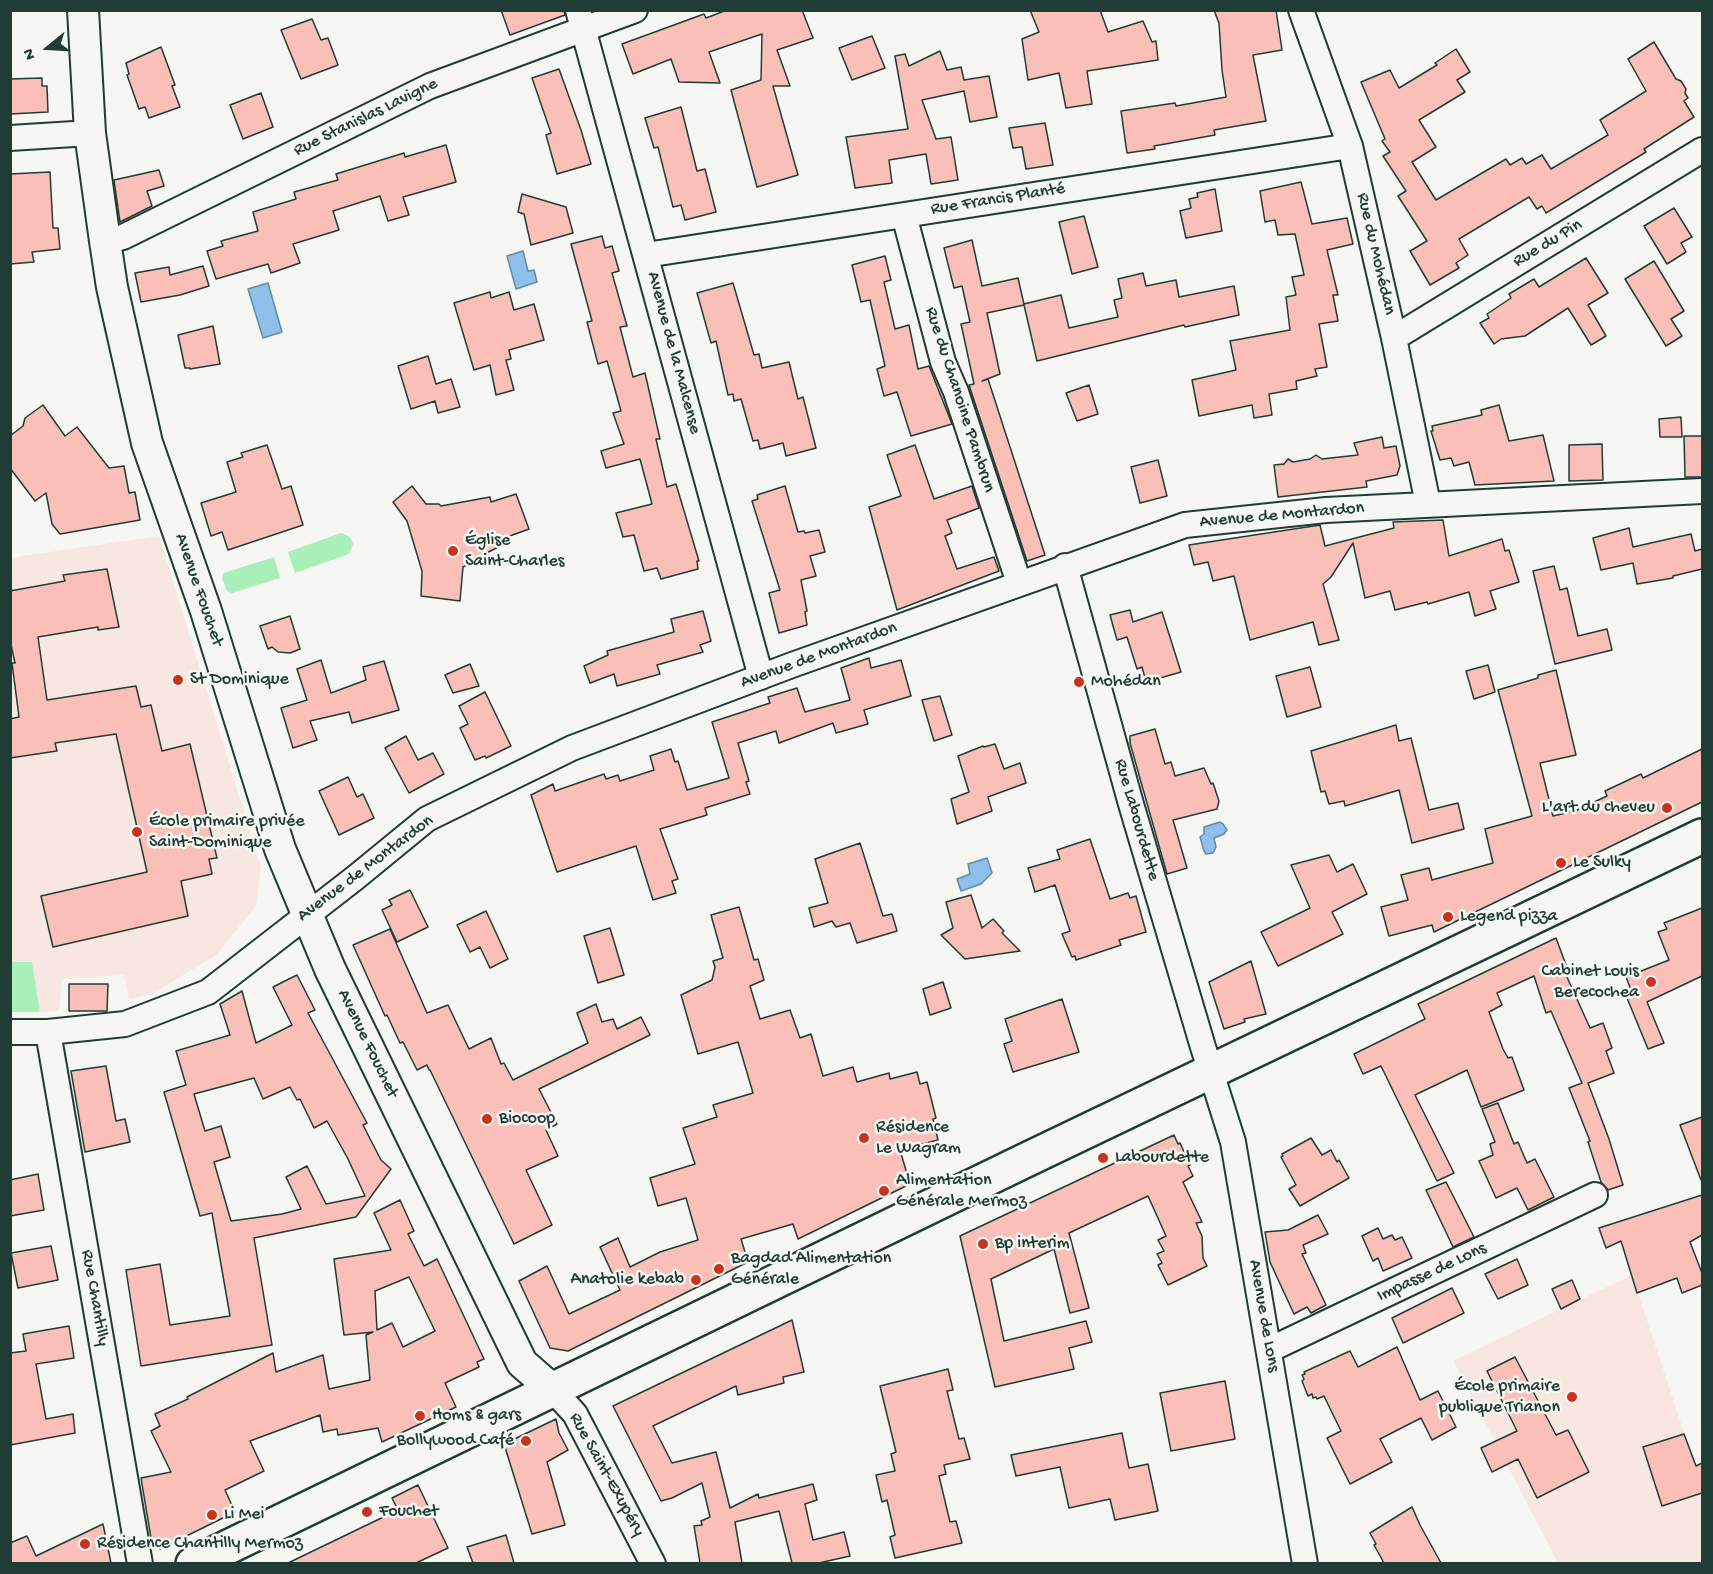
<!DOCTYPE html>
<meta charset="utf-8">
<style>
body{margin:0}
#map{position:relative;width:1713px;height:1574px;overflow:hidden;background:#f6f6f2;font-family:"Gochi Hand",sans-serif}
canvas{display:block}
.frame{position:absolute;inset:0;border:12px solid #1f3d34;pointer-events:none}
.north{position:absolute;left:18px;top:18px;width:60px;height:60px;-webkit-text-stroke:4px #f6f6f2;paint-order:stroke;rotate:252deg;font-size:16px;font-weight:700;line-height:24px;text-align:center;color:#1f3d34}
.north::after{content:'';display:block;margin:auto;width:21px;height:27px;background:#1f3d34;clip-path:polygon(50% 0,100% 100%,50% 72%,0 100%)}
</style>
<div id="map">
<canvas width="1713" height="1574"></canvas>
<div class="frame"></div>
<div class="north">N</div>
</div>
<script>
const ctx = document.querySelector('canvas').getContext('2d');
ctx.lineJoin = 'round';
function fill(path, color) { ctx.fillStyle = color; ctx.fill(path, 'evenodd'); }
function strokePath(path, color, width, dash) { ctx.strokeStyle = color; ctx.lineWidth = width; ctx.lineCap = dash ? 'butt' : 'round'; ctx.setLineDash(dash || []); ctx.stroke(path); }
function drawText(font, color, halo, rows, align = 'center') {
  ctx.font = font + ' "Gochi Hand",sans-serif'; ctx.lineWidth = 5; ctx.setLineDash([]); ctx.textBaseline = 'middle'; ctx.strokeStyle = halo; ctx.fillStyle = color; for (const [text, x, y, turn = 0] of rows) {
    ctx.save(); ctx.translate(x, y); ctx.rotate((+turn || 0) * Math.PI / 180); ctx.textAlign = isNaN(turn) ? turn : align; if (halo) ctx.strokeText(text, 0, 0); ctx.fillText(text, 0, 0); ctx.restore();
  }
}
fill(new Path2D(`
 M159 536 261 867 256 906 216 955 152 994 129 999 124 975 62 979 59 1011 40 1012 32 962H11L10 558Z
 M1632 1275 1702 1487V1563H1558L1453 1361Z`), '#f8e6e1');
fill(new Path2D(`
 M341 533 350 537 353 544 349 554 295 573 288 552Z
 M274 557 280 578 232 593 227 591 222 578 224 573Z
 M11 962H32L40 1012H11Z`), '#a9efba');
const water = new Path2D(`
 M523 251 528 271 534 270 537 282 516 289 507 256Z
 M268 283 282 332 263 338 248 289Z
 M1220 822 1223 824 1227 830 1224 834 1214 838 1216 847 1213 853 1206 854 1204 851 1200 837 1204 834V827Z
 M987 858 992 873 981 884 961 891 957 879 970 874 968 864Z`);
fill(water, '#8fc0eb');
strokePath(water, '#628ca2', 1.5);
const building = new Path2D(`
 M501 10H564L565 15 510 35Z
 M727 10H802L813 38 777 50 790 86H773L798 175 757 187 731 90 761 80 762 34 709 52 720 83 679 82 671 59 633 74 622 44 704 14 706 18Z
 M1030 10H1100L1108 32 1143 21 1152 42 1156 41 1158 60 1087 71 1092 104 1066 108 1059 73 1028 80 1022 39 1039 32Z
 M1214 10H1276L1282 50 1253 55 1266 121 1214 130 1215 135 1154 146 1155 149 1127 153 1121 111 1175 103 1176 106 1226 97 1222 70 1219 23Z
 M312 19 321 40 328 38 338 65 301 79 281 30Z
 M872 36 885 68 852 80 839 48Z
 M1654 42 1676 79 1681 81 1686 89 1685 93 1688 98 1684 101 1694 117 1644 149 1646 152 1546 213 1542 206 1537 209 1529 197 1459 239 1468 255 1456 263 1459 268 1430 285 1410 251 1427 241 1398 196 1406 191 1383 156 1390 152 1382 141 1385 139 1361 82 1390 70 1399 88 1437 65 1435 63 1456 49 1470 72 1457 80 1465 92 1419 120 1436 147 1412 162 1436 200 1506 159 1510 165 1522 158 1526 164 1542 155 1551 169 1608 135 1600 120 1646 91 1628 59Z
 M161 47 175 85 172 86 180 107 149 118 145 107 139 109 127 75 129 74 126 63Z
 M940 51 947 70 961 67 964 80 989 76 997 117 970 122 964 91 922 100 936 139 951 137 958 180 931 184 926 154 889 160 892 183 855 188 846 137 908 129 895 56 905 54 909 66Z
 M559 69 581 130 591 164 557 174 546 135 551 133 532 78Z
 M42 78V86H47L48 112 10 114V79Z
 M261 93 273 127 243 139 230 105Z
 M681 107 697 171 705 169 716 212 685 220 681 205 673 207 658 147 654 148 645 118Z
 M1045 123 1053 165 1026 169 1022 147 1013 148 1009 128Z
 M446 145 456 182 403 197 409 215 388 221 380 196 333 211 339 230 293 244 300 263 271 273 268 264 216 279 207 251 223 246 221 241 258 231 253 212 296 199 294 192 338 180 336 174 404 153 405 157Z
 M159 170 164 186 147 191 152 206 120 222 114 180Z
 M50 172 53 228H58L60 249 32 252 34 262 10 264V174Z
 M1301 182 1312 224 1347 218 1353 244 1327 250 1338 295H1333L1338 321 1319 324 1327 367 1315 369 1317 376 1296 381 1297 389 1269 394 1272 415 1254 418 1252 405 1199 416 1192 380 1236 370 1230 341 1290 330 1286 297 1296 295 1292 277 1304 275 1295 234 1278 235 1275 220 1265 222 1260 191Z
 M1215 189 1222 231 1186 238 1180 211 1191 208 1189 199 1198 197 1197 193Z
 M522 194 566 207 573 233 531 245 524 214 518 212Z
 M1674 208 1692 237 1681 243 1686 252 1667 264 1644 226Z
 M1084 216 1098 267 1072 274 1059 222Z
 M602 236 605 248 612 246 619 271 612 273 627 326 620 327 633 377 645 373 660 439H656L667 487 676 484 699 561H697L698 569 661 579 657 568 644 571 634 535 623 537 616 513 652 504 640 459 606 468 601 451 624 444 613 413 621 411 607 361 598 364 587 322 592 321 571 244Z
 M972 240 982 286 1018 278 1024 304 1061 295 1069 328 1118 317 1114 300 1122 298 1118 279 1143 273 1146 286 1176 280 1179 297 1234 286 1239 315 1185 327 1184 325 1037 361 1024 305 987 313 1000 374 982 381 988 379 1045 555 1027 561 969 385 974 384 961 324 970 322 962 286 954 288 944 248Z
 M885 256 891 280 884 282 895 329 909 325 918 369 929 366 952 424 911 436 897 392 884 396 877 369 885 366 870 300 861 302 852 265Z
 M1586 258 1608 293 1588 305 1606 336 1591 345 1568 308 1525 336 1501 339 1494 344 1480 323 1489 318 1487 314 1511 298 1509 294 1534 279 1539 287Z
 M1654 261 1684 311 1671 319 1682 336 1666 346 1625 279Z
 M203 266 209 286 180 295 141 302 135 273 169 267 170 275Z
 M733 283 754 355 759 354 762 368 789 362 798 399 803 397 816 448 786 456 783 443 760 449 758 440 753 441 741 399 734 401 733 394 728 395 716 341 711 343 697 293Z
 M490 292 491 298 509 292 514 310 534 304 544 340 509 350 511 359 506 360 514 390 496 395 490 365 474 370 454 303Z
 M213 326 220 364 190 369V368H185L178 335Z
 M428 356 436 384 451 379 460 407 438 413 435 401 411 409 398 366Z
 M1089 385 1098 414 1077 421 1066 393Z
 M43 405 65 436 77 427 109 468 124 466 129 493 135 492 140 520 60 534 52 524 46 493 35 501 10 468V436L23 426 25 418Z
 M1499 405 1509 441 1543 435 1554 481 1475 485 1469 462 1454 466 1451 458 1440 460 1431 431H1433L1432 426 1482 415 1481 410Z
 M1681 417 1682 437H1660L1659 419Z
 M1684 436H1702V477H1685Z
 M1382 437 1384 448 1396 446 1400 466 1397 475 1366 481 1367 487 1278 497 1274 465 1284 464 1288 459 1293 462 1310 459 1316 455 1322 459 1358 455 1354 443Z
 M1602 444 1603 480 1569 481V445Z
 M267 445 282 489 291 486 303 525 228 550 222 532 211 536 201 503 236 492 227 462 243 457 241 453Z
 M915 445 934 499 972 486 979 508 947 520 952 533 945 536 957 569 994 557 999 571 897 610 869 507 901 496 887 455Z
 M1158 460 1167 496 1140 503 1131 467Z
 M412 486 426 504H439L441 506 490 497 491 502 516 494 529 529 507 537 508 542 471 561V563L463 567 460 601 421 596 422 571 407 521 393 502Z
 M785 486 798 532 804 531 805 533 819 530 825 552 810 556 816 576 801 580 807 611 805 612 807 625 779 633 769 593 780 590 752 501 758 499 757 495Z
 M1443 520 1449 556 1502 539 1505 551 1509 550 1519 582 1490 591 1496 609 1475 616 1469 592 1428 604 1427 602 1395 610 1390 591 1365 598 1353 543 1331 577 1323 584 1339 640 1319 645 1313 622 1250 640 1234 576 1213 581 1208 562 1194 565 1189 545 1320 525 1325 546 1394 528 1393 522Z
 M1629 528 1633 547 1691 534 1695 551 1702 549V569L1673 576V578L1637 584 1633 563 1601 570 1593 538Z
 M1554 566 1560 590 1567 588 1578 636 1607 629 1612 650 1555 664 1533 571Z
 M107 569 119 627 98 630V627L38 637 47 700 136 686 141 707 151 705 162 751 190 744 217 858 209 859 212 874 181 881 188 916 53 947 41 896 147 872 116 734 55 743 57 751 10 758V719L19 717 12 663H15L10 640V591L65 581 63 575Z
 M1130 610 1133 622 1162 612 1181 672 1146 682 1142 667 1137 669 1127 637 1117 640 1110 615Z
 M703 611 711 641 700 645 703 652 657 665 660 674 617 686 614 674 590 683 584 666 608 655 607 651 674 632 671 619Z
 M290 616 300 649 290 653 278 652 272 647 268 649 260 626Z
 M869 658 871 668 901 660 911 696 864 710 868 724 836 733 833 723 779 743 776 731 738 743 749 781 746 782 750 794 705 808 707 815 660 829 678 879 672 881 676 893 653 900 636 846 557 872 531 795 553 784 555 791 604 774 606 779 618 775 620 781 654 770 650 756 671 749 675 762 678 761 687 790 729 778 712 722 770 703 768 697 797 688 805 712 850 700 841 668Z
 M321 660 331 693 366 680 363 667 384 661 399 710 352 723 349 712 310 721 317 740 293 748 281 708 307 700 297 669Z
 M470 664 479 686 453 693 445 675Z
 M1488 665 1495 692 1474 699 1466 671Z
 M1310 667 1321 707 1287 717 1276 676Z
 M1556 670 1576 755 1540 763 1553 816 1575 811 1607 796 1605 791 1641 774 1643 778 1702 749V802L1434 932 1432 925 1389 936 1381 907 1408 900 1401 875 1429 868 1432 880 1493 863 1485 829 1532 816 1498 690 1538 678V675Z
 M485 692 511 746 486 758 485 756 475 760 460 728 468 724 459 706Z
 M940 696 952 735 934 741 922 700Z
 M1396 725 1399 741 1411 738 1429 810 1458 803 1464 829 1412 843 1399 790 1345 806 1344 801 1329 804 1325 791 1321 792 1311 751Z
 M1155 729 1165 764 1171 762 1175 776 1204 768 1211 784 1213 783 1219 801 1217 809 1173 820 1187 868 1167 874 1130 743V736Z
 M406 736 418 760 433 753 444 774 409 793 385 748Z
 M995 744 1004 769 1020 763 1026 783 988 797 992 811 957 824 951 799 969 792 958 756 983 746 984 747Z
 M348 777 357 797 363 794 374 818 339 835 319 791Z
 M1090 839 1110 899 1128 893 1130 898 1136 896 1146 932 1119 940 1121 945 1076 960 1075 956 1072 957 1062 934 1070 931 1055 885 1035 892 1028 868 1060 859 1057 850Z
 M860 843 883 916 892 914 897 931 857 943 850 923 836 927 832 921 814 927 809 908 828 903 815 859Z
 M1329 855 1337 872 1353 864 1367 894 1332 912 1343 934 1278 966 1261 932 1310 908 1291 865Z
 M410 890 428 927 397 942 382 910 392 905 389 900Z
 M971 895 982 928 993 919 1004 931 1002 933 1020 951 965 959 941 935 953 928 946 902Z
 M739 907 754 960 758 959 764 980 750 986 760 1019 790 1010 800 1038 811 1034 823 1076 853 1067 857 1082 889 1073 890 1079 917 1072 920 1084 927 1082 936 1118 933 1119 938 1140 900 1150 910 1184 798 1239 793 1224 741 1239 748 1262 568 1351 550 1348 519 1281 547 1266 569 1314 620 1290 600 1247 618 1238 630 1267 660 1252 698 1240 686 1198 658 1206 650 1178 695 1164 683 1128 717 1117 713 1105 753 1093 738 1042 698 1054 681 995 712 980 715 967 713 961 723 958 711 915Z
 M1702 908V976L1647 1002 1664 1043 1648 1049 1627 998 1633 995 1626 977 1669 960 1658 932 1667 929 1664 923Z
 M486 911 508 959 490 968 480 947 470 952 457 925Z
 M610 928 624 975 598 983 584 936Z
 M390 929 427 1013 448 1005 469 1049 491 1038 501 1064 504 1063 513 1080 588 1043 577 1013 596 1004 602 1022 613 1019 617 1029 641 1017 650 1035 539 1089 557 1124 546 1130 558 1156 526 1170 552 1225 514 1244 430 1070H429L427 1065 417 1070 403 1042 400 1043 387 1015 385 1016 353 945Z
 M1556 938 1566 965 1562 966 1590 1028 1603 1023 1612 1048 1606 1051 1614 1073 1588 1083 1609 1139 1623 1185 1608 1190 1601 1182 1588 1142 1590 1141 1569 1088 1582 1083 1551 1011 1546 1013 1534 976 1497 993 1502 1005 1489 1012 1503 1049 1508 1058 1512 1057 1524 1090 1481 1107 1467 1070 1415 1095 1454 1173 1437 1181 1381 1066 1363 1074 1354 1054 1425 1019 1418 1004Z
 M1251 961 1266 1014 1244 1019 1245 1022 1224 1029 1209 982Z
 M297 975 315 1010 308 1013 367 1123 363 1125 381 1160 391 1169 356 1217 254 1238 272 1345 141 1366 126 1270 160 1264 170 1325 230 1316 212 1213 200 1216 164 1092 186 1085 176 1051 230 1035 220 1004 242 991 256 1043 292 1025 273 987ZM254 1078 263 1099 290 1087 297 1100 300 1099 314 1128 327 1121 348 1159 365 1196 326 1204 307 1166 286 1177 301 1209 282 1214 231 1221 214 1162 230 1157 221 1126 205 1131 194 1094Z
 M943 982 951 1008 930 1015 923 989Z
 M69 984H108L107 1011H69Z
 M1062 999 1079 1052 1013 1072 1004 1044 1012 1041 1005 1019Z
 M106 1066 116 1121 125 1119 130 1142 85 1152 71 1071Z
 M1498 1103 1514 1144 1518 1142 1527 1163 1535 1159 1554 1197 1528 1210 1517 1188 1496 1198 1479 1161 1493 1155 1490 1144 1495 1142 1482 1109Z
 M1702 1117V1180H1701L1680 1125Z
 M1174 1135 1178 1144 1180 1143 1190 1165 1188 1166 1193 1176 1183 1182 1202 1222 1196 1223 1202 1236 1203 1258 1207 1266 1168 1285 1158 1265 1162 1263 1157 1254 1164 1251 1158 1240 1166 1236 1148 1196 1069 1233 1089 1308 1070 1313 1054 1249 991 1279 1004 1341 1086 1321 1092 1342 1069 1348 1074 1369 995 1387 960 1236Z
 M1311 1138 1322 1155 1331 1150 1337 1162 1339 1160 1349 1178 1300 1206 1289 1189 1296 1185 1281 1157 1283 1156 1282 1154Z
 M38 1174 44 1210 10 1216V1180Z
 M1446 1182 1474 1237 1453 1247 1426 1190Z
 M1702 1195V1235L1690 1242 1702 1273V1285L1682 1293 1677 1278 1637 1293 1621 1241 1606 1248 1599 1228Z
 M400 1200 414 1231 408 1234 424 1266 437 1259 484 1359 477 1362 479 1367 445 1383 456 1407 382 1442 378 1428 338 1435 337 1429 323 1432 320 1415 250 1441 264 1471 225 1490 235 1512 160 1549 152 1544 141 1478 171 1472 151 1431 160 1426 155 1414 188 1399 187 1397 273 1353 276 1372 323 1355 329 1389 370 1380 366 1335 373 1332 344 1335 334 1259 391 1250 374 1213ZM409 1277 435 1331 403 1347 392 1323 377 1330 375 1291Z
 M1318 1215 1328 1234 1303 1245 1306 1253 1302 1254 1326 1305 1311 1313 1307 1307 1294 1314 1270 1262 1265 1232 1288 1230Z
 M1378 1228 1383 1239 1392 1235 1395 1240 1402 1237 1412 1258 1383 1271 1378 1258 1373 1261 1362 1236Z
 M51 1246 58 1280 18 1288 11 1253Z
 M1517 1259 1528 1285 1498 1299 1485 1274Z
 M1572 1280 1580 1299 1561 1309 1552 1289Z
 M1452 1288 1464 1313 1403 1343 1392 1318Z
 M792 1320 804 1372 783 1377 784 1383 738 1395 736 1386 653 1426 672 1463 716 1452 730 1508 758 1494 759 1498 813 1484 817 1500 805 1504 813 1540 844 1532 850 1556 819 1563H792L779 1511 735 1522 742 1563H700L694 1526 702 1525 701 1521 710 1517 702 1483 672 1498 661 1501 613 1406Z
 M69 1326 74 1358 36 1364 46 1419 73 1414 75 1433 10 1445V1353L26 1351 23 1334Z
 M1397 1347 1420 1400 1438 1391 1456 1427 1432 1440 1421 1418 1380 1439 1392 1462 1350 1484 1327 1438 1341 1431 1324 1396 1317 1399 1316 1397 1313 1398 1312 1394 1308 1396 1302 1381 1304 1379 1302 1375 1305 1374 1304 1372 1350 1351 1358 1367Z
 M1515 1357 1556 1435 1568 1430 1589 1472 1537 1498 1518 1459 1492 1472 1481 1448 1517 1431 1487 1371Z
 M948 1369 953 1390 947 1391 959 1439 964 1438 970 1459 944 1465 946 1474 939 1476 950 1522 956 1521 962 1543 895 1558 890 1537 895 1535 887 1500 882 1502 876 1475 895 1471 891 1454 896 1452 880 1386Z
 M1225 1381 1235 1439 1171 1451 1160 1393Z
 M556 1419 559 1433 568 1450 547 1462 565 1525 532 1534 504 1444Z
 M1122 1433 1129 1468 1148 1464 1158 1511 1115 1520 1110 1499 1069 1508 1060 1467 1016 1476 1011 1455Z
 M1684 1434 1696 1466 1702 1463V1493L1662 1506 1643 1447Z
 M418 1485 448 1548 416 1563H288L398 1510 392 1498Z
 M1412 1507 1420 1525 1441 1563H1384L1374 1545 1376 1544 1370 1533Z
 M103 1524 111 1563H10V1543L27 1536 36 1556Z
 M506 1535 514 1563H473L467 1547Z`);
fill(building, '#fbbfb9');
strokePath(building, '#1f3d34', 1.5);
const minor = new Path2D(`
 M578 10 761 677
 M1301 10 1350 146 1394 338 1428 504
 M10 138 90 133
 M904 215 943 362 956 392 1019 583
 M105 241 123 237 430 86 635 10
 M646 255 1350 146
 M1394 338 1702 150
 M1065 566 1131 804 1203 1047 1233 1142 1305 1564
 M10 1032H48L125 1024 208 992 355 878 427 819 572 748 792 665 1185 525 1326 510 1702 491
 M48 1032 140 1564
 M1269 1350 1595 1195
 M553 1390 575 1414 653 1564`);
const tertiary = new Path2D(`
 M83 10 90 133 105 241 112 287 147 443 206 611 280 849 330 969 522 1363 553 1390`);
const secondary = new Path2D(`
 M193 1564 1024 1161 1702 836`);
strokePath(minor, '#1f3d34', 28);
strokePath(tertiary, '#1f3d34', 34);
strokePath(secondary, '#1f3d34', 38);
strokePath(minor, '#f6f6f2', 24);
strokePath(tertiary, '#f6f6f2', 30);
strokePath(secondary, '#f6f6f2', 33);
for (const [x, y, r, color] of [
 [453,551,6,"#c8321e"],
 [178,680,6,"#c8321e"],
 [1079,682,6,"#c8321e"],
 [1667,808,6,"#c8321e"],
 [137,832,6,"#c8321e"],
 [1561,863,6,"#c8321e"],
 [1448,917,6,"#c8321e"],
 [1651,982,6,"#c8321e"],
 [487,1119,6,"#c8321e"],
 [864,1138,6,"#c8321e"],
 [1103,1158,6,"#c8321e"],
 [884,1191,6,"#c8321e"],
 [983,1244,6,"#c8321e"],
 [719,1269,6,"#c8321e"],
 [696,1280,6,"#c8321e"],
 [1572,1397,6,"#c8321e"],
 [420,1416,6,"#c8321e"],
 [526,1441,6,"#c8321e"],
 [367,1512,6,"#c8321e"],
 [212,1515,6,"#c8321e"],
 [85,1544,6,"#c8321e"]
]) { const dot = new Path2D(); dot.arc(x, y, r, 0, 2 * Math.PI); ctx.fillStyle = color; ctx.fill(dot); strokePath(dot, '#f6f6f2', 2); }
drawText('18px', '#1f3d34', '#f6f6f2', [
 ["Rue Stanislas Lavigne",366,118,-26],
 ["Rue Francis Planté",998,200,-9],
 ["Rue du Pin",1548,244,-31],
 ["Rue du Mohédan",1375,254,77],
 ["Avenue de la Malcense",673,353,75],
 ["Rue du Chanoine Pambrun",959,400,72],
 ["Avenue de Montardon",1282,516,-5],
 ["Avenue Fouchet",198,590,71],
 ["Avenue de Montardon",819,656,-20],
 ["Rue Labourdette",1136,820,74],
 ["Avenue de Montardon",366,869,-37],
 ["Avenue Fouchet",367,1044,64],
 ["Impasse de Lons",1432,1273,-25],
 ["Rue Chantilly",94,1298,80],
 ["Avenue de Lons",1263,1316,80],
 ["Rue Saint-Exupéry",606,1475,61]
]);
drawText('18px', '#1f3d34', '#f6f6f2', [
 ["Église",465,541],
 ["Saint-Charles",465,562],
 ["St Dominique",190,680],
 ["Mohédan",1091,682],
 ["L'art du cheveu",1655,808,"right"],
 ["École primaire privée",149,822],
 ["Saint-Dominique",149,843],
 ["Le Sulky",1573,863],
 ["Legend pizza",1460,917],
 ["Cabinet Louis",1639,972,"right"],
 ["Berecochea",1639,993,"right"],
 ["Biocoop",499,1119],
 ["Résidence",876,1128],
 ["Le Wagram",876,1149],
 ["Labourdette",1115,1158],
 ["Alimentation",896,1181],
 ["Générale Mermoz",896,1202],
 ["Bp interim",995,1244],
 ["Bagdad Alimentation",731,1259],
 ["Générale",731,1280],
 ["Anatolie kebab",684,1280,"right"],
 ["École primaire",1560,1387,"right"],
 ["publique Trianon",1560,1408,"right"],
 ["Homs & gars",432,1416],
 ["Bollywood Café",514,1441,"right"],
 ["Fouchet",379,1512],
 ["Li Mei",224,1515],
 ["Résidence Chantilly Mermoz",97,1544]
], 'left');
</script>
